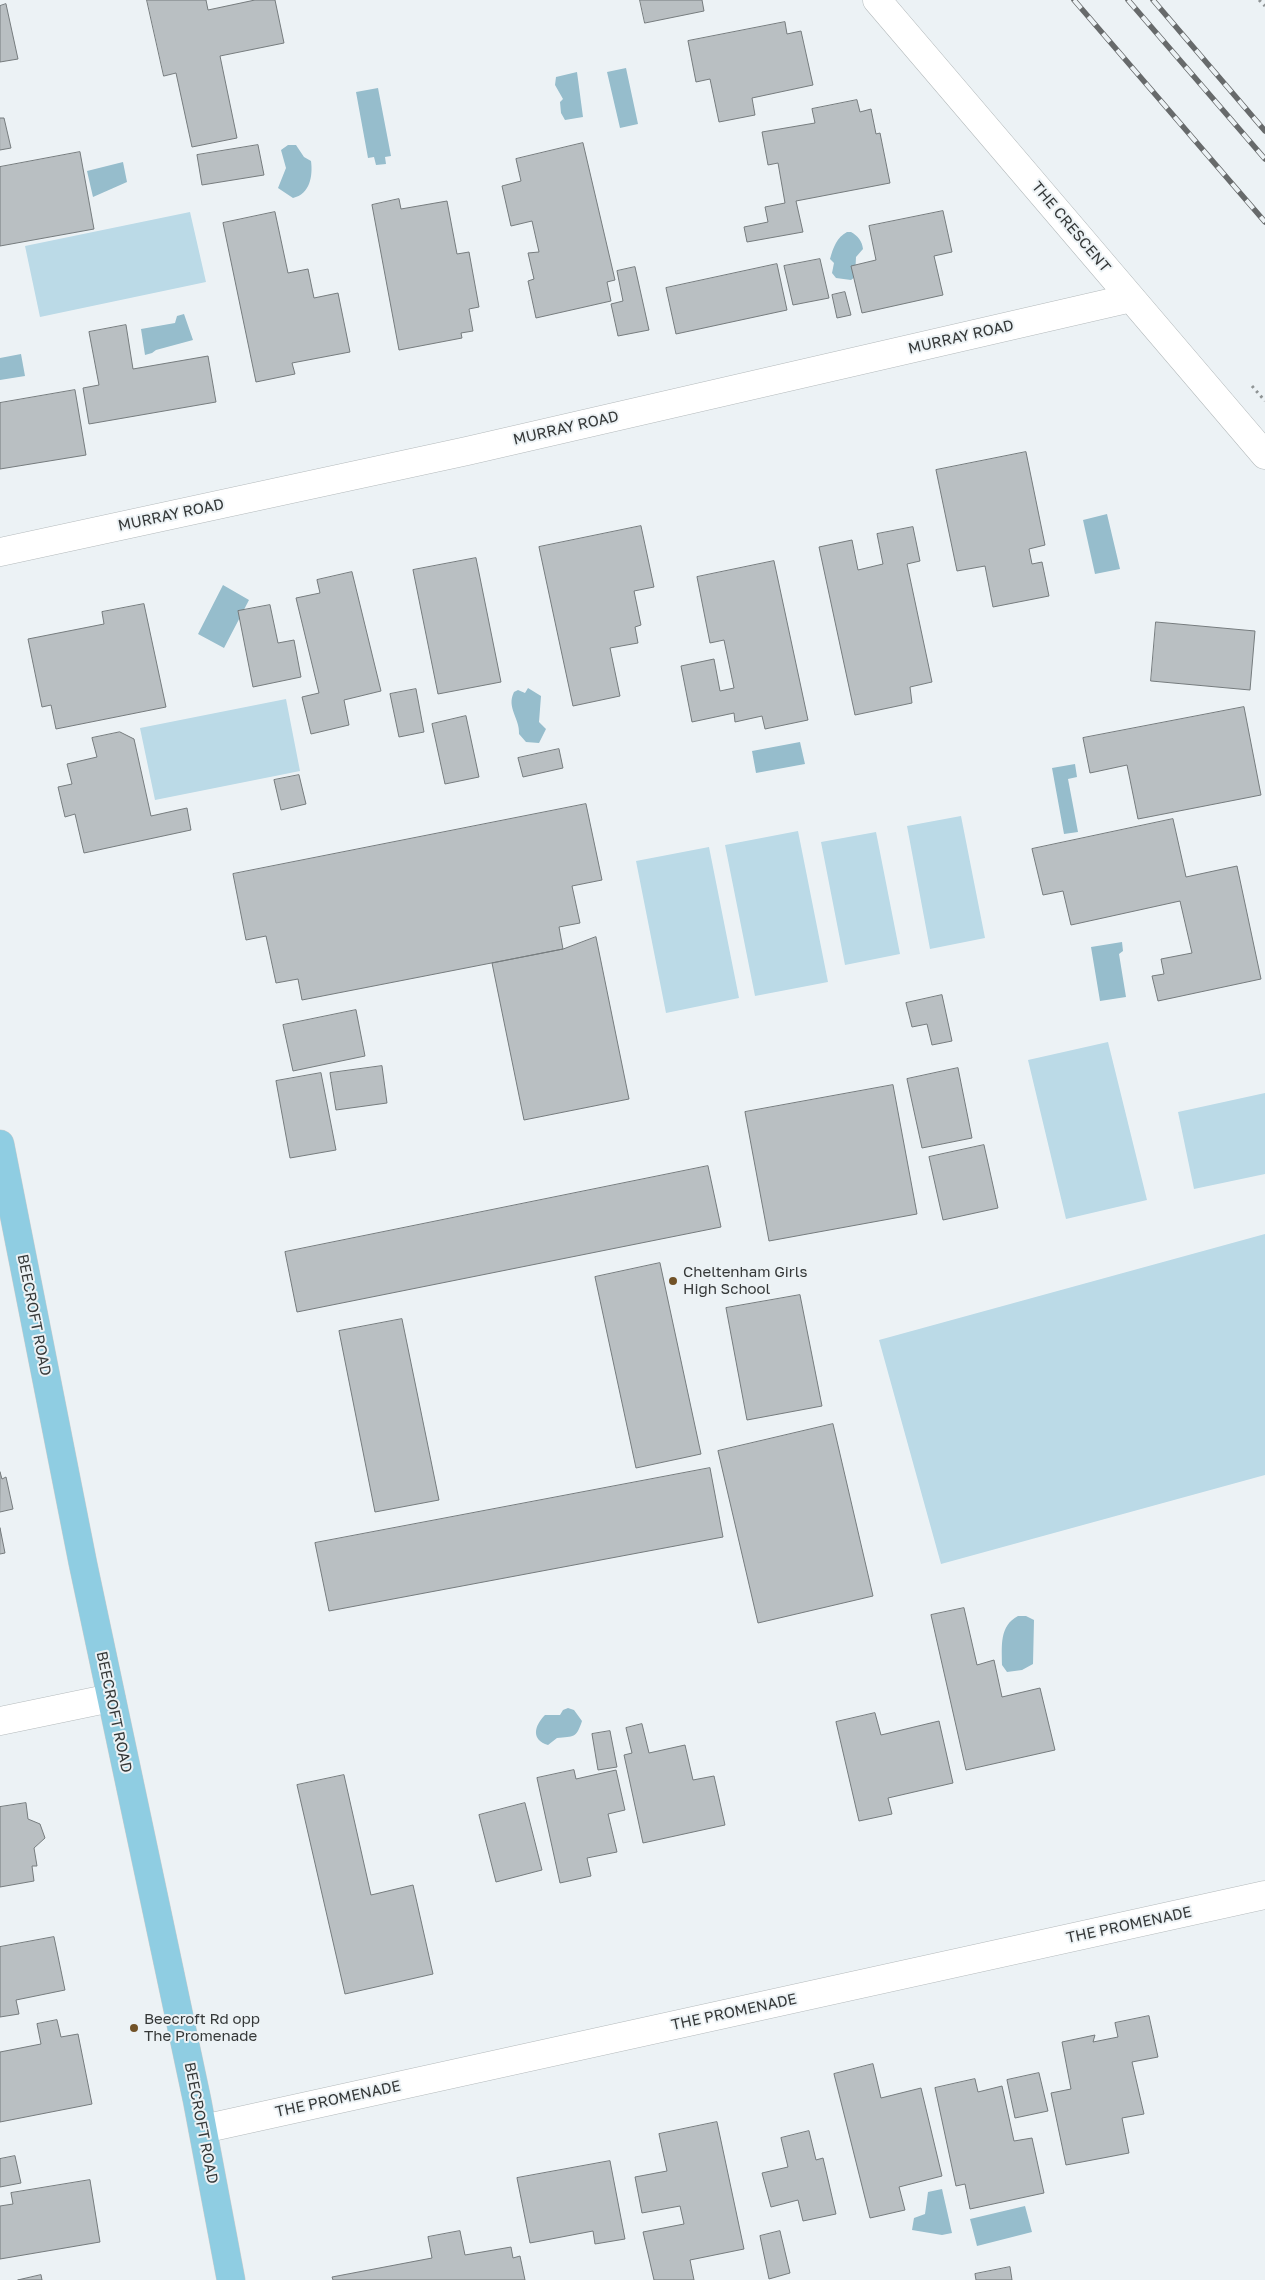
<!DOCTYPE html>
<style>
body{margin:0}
canvas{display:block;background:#ecf2f5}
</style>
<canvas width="1265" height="2280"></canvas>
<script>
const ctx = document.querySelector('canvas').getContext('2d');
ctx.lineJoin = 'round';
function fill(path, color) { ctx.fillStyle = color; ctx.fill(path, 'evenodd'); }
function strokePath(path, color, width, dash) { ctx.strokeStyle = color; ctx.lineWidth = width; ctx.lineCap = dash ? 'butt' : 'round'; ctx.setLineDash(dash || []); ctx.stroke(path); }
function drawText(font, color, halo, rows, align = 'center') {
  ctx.font = font + ' "Golos Text",sans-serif'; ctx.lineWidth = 4; ctx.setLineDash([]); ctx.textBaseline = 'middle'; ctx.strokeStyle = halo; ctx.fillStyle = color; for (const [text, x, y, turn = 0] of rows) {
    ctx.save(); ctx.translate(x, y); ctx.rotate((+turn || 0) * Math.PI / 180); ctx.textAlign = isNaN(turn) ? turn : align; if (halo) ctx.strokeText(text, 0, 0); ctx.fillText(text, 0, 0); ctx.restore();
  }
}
fill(new Path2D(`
 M190 212 206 282 40 317 25 246Z
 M286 699 300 771 155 800 140 728Z
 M961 816 985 938 930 949 907 826Z
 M798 831 828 982 755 996 725 845Z
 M876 832 900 954 845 965 821 842Z
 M709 847 739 998 666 1013 636 861Z
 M1108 1042 1147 1200 1066 1219 1028 1060Z
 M1265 1093V1174L1194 1189 1178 1112Z
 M1265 1234V1475L941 1564 879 1340Z`), '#bbdae7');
fill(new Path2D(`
 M626 68 638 124 620 128 607 72Z
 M577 72 583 117 565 120 561 113 560 102 563 99 555 85 556 77Z
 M378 88 391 156 385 157 386 164 376 165 374 157 368 158 356 92Z
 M288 145H296L304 157 311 161C313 176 310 194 293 198L278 188 286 168 281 150Z
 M123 162 127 182 93 197 87 171Z
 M847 232H851C858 236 862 241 863 249L856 257 855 277 851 280 836 278 832 273 834 263 830 259C833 248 837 237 847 232Z
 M184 314 193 340 156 350 152 353 145 355 141 329 175 323 177 316Z
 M21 354 25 376 0 380V358Z
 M1107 514 1120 569 1095 574 1083 520Z
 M223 585 249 600 224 648 198 634Z
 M528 688 541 696 539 722 546 729 539 743 526 742 519 734C520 718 506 708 514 692L518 690 525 693Z
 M800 742 805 764 756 773 752 751Z
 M1075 764 1077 777 1068 779 1078 832 1064 834 1052 768Z
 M1122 942 1123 951 1119 954 1126 997 1100 1001 1091 947Z
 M1018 1616H1026L1034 1620 1033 1664 1022 1670 1007 1672 1002 1665C1002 1646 999 1626 1018 1616Z
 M568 1708 574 1710 582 1721C576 1739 574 1736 557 1738L548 1745C531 1740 534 1726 545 1715H560L563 1710Z
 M942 2189 952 2233 942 2235 912 2230 914 2218 925 2214 928 2192Z
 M1025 2206 1032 2232 977 2246 970 2219Z`), '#96bdcc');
const building = new Path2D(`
 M147 0H206L208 10 255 0H275L284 43 220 56 237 138 192 147 176 73 164 76Z
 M640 0H702L704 11 645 23Z
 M6 4 18 59 0 62V6Z
 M785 22 787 34 801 31 813 85 752 98 755 115 719 122 710 79 696 82 688 41Z
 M857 100 860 112 871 109 876 134 880 133 890 183 796 201 803 232 747 242 744 227 768 222 765 207 785 203 778 163 768 165 762 132 815 123 812 109Z
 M0 118H4L11 148 0 150Z
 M583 143 615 280 607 282 611 301 536 318 528 281 534 279 528 253 539 252 532 221 511 226 502 186 521 181 516 159Z
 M258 145 264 175 202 185 197 155Z
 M80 152 94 229 0 246V167Z
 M399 199 401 209 447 201 457 254 469 252 479 307 469 309 473 331 461 333 462 338 399 350 372 205Z
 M943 211 952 252 934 256 943 295 862 313 851 266 876 260 869 226Z
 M275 212 288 273 308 269 314 298 338 293 350 352 292 363 295 374 256 382 223 223Z
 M820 259 829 298 793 305 784 266Z
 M777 264 787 310 676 334 666 288Z
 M635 267 649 330 618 336 611 304 623 301 617 271Z
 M845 292 851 315 837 318 832 295Z
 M126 325 133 369 208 356 216 402 89 424 83 388 99 385 89 332Z
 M75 390 86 455 0 469V403Z
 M1026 452 1045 545 1029 549 1032 564 1042 562 1049 596 993 607 985 566 957 571 936 470Z
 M641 526 654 587 634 591 641 625 635 627 638 643 610 648 620 696 573 706 539 547Z
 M913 527 920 561 907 564 932 682 910 687 912 703 855 715 819 547 852 540 858 570 883 564 877 534Z
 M476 558 501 682 438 694 413 570Z
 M774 561 808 720 765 729 762 716 735 722 734 713 692 722 681 666 714 659 720 691 734 688 724 640 710 643 697 577Z
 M352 572 381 691 344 700 349 725 311 734 302 697 319 693 296 598 320 593 317 580Z
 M144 604 166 707 56 729 51 705 42 707 28 639 104 624 102 612Z
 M270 605 278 643 294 640 301 677 253 687 238 611Z
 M1156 622 1255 631 1250 690 1151 681Z
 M416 689 424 732 399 737 390 694Z
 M1244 707 1261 795 1138 819 1127 765 1090 773 1083 738Z
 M466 716 479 777 445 784 432 724Z
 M120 732 134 739 151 816 187 808 191 830 84 853 75 814 65 817 58 787 72 784 67 764 97 757 92 738Z
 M559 749 563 768 523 777 518 758Z
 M299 775 306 804 281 810 274 780Z
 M586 804 602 880 572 886 580 923 559 927 563 949 302 1000 298 979 276 983 266 936 246 940 233 874Z
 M1173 819 1186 877 1237 866 1261 979 1158 1001 1152 976 1164 974 1161 959 1192 953 1180 901 1071 925 1063 891 1043 895 1032 849Z
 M596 937 629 1099 524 1120 492 963 563 949Z
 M942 995 952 1041 932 1045 927 1024 912 1027 906 1003Z
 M356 1010 365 1056 293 1071 283 1025Z
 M382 1066 387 1103 336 1110 330 1073Z
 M958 1068 972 1138 922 1148 907 1079Z
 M321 1073 336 1150 290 1158 276 1081Z
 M893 1085 917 1214 769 1241 745 1112Z
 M984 1145 998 1208 943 1220 929 1157Z
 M708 1166 721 1227 297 1312 285 1252Z
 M660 1263 701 1454 636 1468 595 1277Z
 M800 1295 822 1406 747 1420 726 1308Z
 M402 1319 439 1500 375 1512 339 1331Z
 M833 1424 873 1596 758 1623 718 1451Z
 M710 1468 723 1537 329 1611 315 1543Z
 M0 1472 2 1479 6 1477 13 1509 0 1512Z
 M0 1528 5 1553 0 1554Z
 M964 1608 977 1665 994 1660 1002 1697 1040 1688 1055 1750 966 1770 931 1615Z
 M875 1713 881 1735 939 1721 953 1783 888 1798 892 1814 859 1821 836 1722Z
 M642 1724 649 1753 685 1745 693 1780 714 1776 725 1825 643 1843 624 1755 632 1753 626 1728Z
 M610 1731 617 1767 598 1770 592 1734Z
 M574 1770 576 1779 616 1770 625 1810 608 1814 617 1852 587 1858 591 1876 560 1883 537 1778Z
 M344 1775 371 1895 413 1885 433 1974 345 1994 297 1785Z
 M26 1803 28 1819 40 1824 45 1838 34 1848 37 1866H32L34 1881 0 1887V1807Z
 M525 1803 542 1870 496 1882 479 1815Z
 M54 1937 65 1990 16 2000 19 2014 0 2017V1947Z
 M1149 2016 1158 2057 1132 2062 1144 2114 1122 2118 1129 2153 1066 2165 1051 2093 1071 2089 1062 2042 1095 2035 1093 2042 1118 2037 1115 2023Z
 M57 2020 61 2037 78 2034 92 2104 0 2122V2052L41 2044 37 2024Z
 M873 2064 881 2098 921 2088 942 2176 899 2187 905 2210 870 2218 834 2074Z
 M1039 2073 1048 2111 1015 2118 1007 2080Z
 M975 2079 978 2092 1002 2086 1014 2141 1032 2138 1044 2193 970 2209 965 2184 956 2186 935 2088Z
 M717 2122 744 2249 690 2260 694 2280H654L643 2232 684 2224 680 2206 642 2213 635 2177 667 2171 659 2134Z
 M809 2131 816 2160 823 2158 836 2214 803 2221 798 2200 771 2207 762 2173 788 2167 781 2138Z
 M15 2156 21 2183 0 2187V2159Z
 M610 2161 625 2239 595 2244 593 2231 530 2243 517 2178Z
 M90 2180 100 2242 0 2259V2206L13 2204 11 2193Z
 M460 2231 465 2255 511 2247 513 2258 520 2256 525 2280H333L332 2277 432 2258 428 2237Z
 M780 2231 790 2273 769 2279 760 2236Z
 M1010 2267 1012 2280H976L975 2274Z
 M41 2275 42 2280H18Z`);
fill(building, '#b9bfc2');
strokePath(building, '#767c7e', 1);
const minor = new Path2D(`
 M877 0 1265 455
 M0 552 467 451 1131 298
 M0 1721 111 1698
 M203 2129 1265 1895`);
const major = new Path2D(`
 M0 1144 83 1564 197 2100 231 2280`);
strokePath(minor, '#b4babc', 29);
strokePath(major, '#cfcfcf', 29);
strokePath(new Path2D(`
 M1259 0 1265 6
 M1252 386 1265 401`), '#8f9495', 3, [2.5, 4]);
strokePath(minor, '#fff', 28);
strokePath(major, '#8fcde2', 28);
const rail = new Path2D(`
 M1074 0 1265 222
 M1128 0 1265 159
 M1153 0 1265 131`);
strokePath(rail, '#676a6b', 5.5);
strokePath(rail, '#ecf2f5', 4, [11]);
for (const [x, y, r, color] of [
 [673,1281,5,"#715227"],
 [134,2028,5,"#715227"]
]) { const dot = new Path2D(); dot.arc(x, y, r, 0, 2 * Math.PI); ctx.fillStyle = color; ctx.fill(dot); strokePath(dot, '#ecf2f5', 2); }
drawText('15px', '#353838', '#ecf2f5', [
 ["THE CRESCENT",1071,227,50],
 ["MURRAY ROAD",961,337,-13],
 ["MURRAY ROAD",566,428,-13],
 ["MURRAY ROAD",171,515,-12],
 ["BEECROFT ROAD",34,1315,79],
 ["BEECROFT ROAD",114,1712,78],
 ["THE PROMENADE",1129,1925,-12],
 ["THE PROMENADE",734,2012,-12],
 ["THE PROMENADE",338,2099,-12],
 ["BEECROFT ROAD",201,2123,79]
]);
drawText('15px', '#353838', '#ecf2f5', [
 ["Cheltenham Girls",683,1272],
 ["High School",683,1289],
 ["Beecroft Rd opp",144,2019],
 ["The Promenade",144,2036]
], 'left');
</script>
